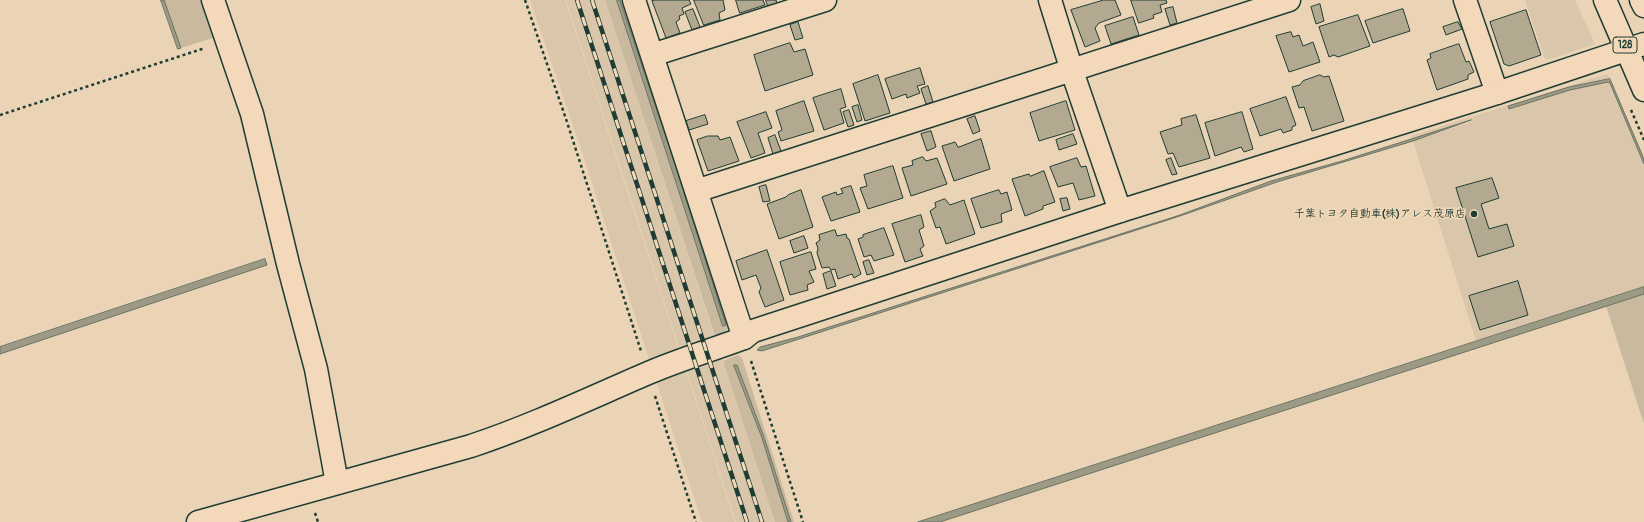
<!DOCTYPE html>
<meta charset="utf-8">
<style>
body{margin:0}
canvas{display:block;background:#ebd3b5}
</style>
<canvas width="1644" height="522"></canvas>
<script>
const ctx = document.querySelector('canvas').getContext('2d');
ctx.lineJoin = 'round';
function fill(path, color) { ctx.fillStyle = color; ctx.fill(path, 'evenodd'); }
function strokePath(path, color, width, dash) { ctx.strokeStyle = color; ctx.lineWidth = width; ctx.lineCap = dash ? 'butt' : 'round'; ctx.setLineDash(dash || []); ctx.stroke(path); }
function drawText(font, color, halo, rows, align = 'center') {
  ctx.font = font + ' Pangolin,"Klee One",sans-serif'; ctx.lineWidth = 3; ctx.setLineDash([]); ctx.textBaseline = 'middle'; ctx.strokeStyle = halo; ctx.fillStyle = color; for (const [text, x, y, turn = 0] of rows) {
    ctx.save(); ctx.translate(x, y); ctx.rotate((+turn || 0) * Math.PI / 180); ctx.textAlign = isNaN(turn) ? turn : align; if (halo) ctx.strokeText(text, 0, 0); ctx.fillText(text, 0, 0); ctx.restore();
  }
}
fill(new Path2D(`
 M530 0H565L735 522H702L578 140Z
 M566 0H605L775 522H736Z
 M1525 0H1575L1595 44 1550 59H1545Z
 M1607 74 1610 79 1569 87 1509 106 1590 85 1608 82 1610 83 1644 164V287L1476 341 1413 141 1471 122 1470 120 1412 138 1411 136Z`), '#dac6aa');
fill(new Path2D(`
 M164 0H207L219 36 181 48Z
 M605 0H623L729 323C729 332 722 333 715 336Z
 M1644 294V424L1606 306Z
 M738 355 742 358 794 522H791L764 437 737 366 735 365 762 438 788 522H775L723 361Z`), '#c9ba9f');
const water = new Path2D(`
 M161 0H164L181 48 178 49Z
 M617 0H620L670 149 726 325 723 326Z
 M1610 79 1644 159V164L1610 83 1608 82 1570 90 1509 109 1508 106 1569 87Z
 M1471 120 1413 141 1277 182 1180 216 762 351 757 350 760 347 798 337 1180 215 1271 181 1342 161Z
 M265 259 267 265 0 354V347Z
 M1644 287V294L940 522H918Z
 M734 365H737L764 437 791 522H788L762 438Z`);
fill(water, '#9c9984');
strokePath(water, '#6a7464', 1);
const building = new Path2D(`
 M656 0H689L691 4 682 8 684 14 679 16 680 19 676 22 680 33 666 38 652 1Z
 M694 0H723L725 10 719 13 720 20 704 25Z
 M736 0H763L765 5 740 13Z
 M766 0H776L777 4 768 6Z
 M1104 0H1115L1121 15 1099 23 1095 28 1100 41 1085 47 1071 10Z
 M1131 0H1166L1167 3 1160 5 1162 12 1153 15 1154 18 1139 23Z
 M1320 4 1324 21 1316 24 1311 7Z
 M1173 7 1177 23 1170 25 1165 9Z
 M693 9 700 27 692 30 685 12Z
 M1403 9 1410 31 1373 43 1365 21Z
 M1526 10 1541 55 1509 66 1504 64 1490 22Z
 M1358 15 1370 46 1338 57 1334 55 1329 57 1319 27Z
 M1133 17 1139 35 1111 44 1105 26Z
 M798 22 803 38 795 40 790 25Z
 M1458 22 1462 29 1446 35 1443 27Z
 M1291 32 1293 37 1299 35 1303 46 1313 42 1320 62 1289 72 1276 36Z
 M790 43 794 52 805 49 813 75 765 91 754 55Z
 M1459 44 1466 62 1469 61 1474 72 1468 75V79L1437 90 1427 60 1431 58 1430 54Z
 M920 68 925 84 917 86 920 93 907 98 906 94 892 99 885 79Z
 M878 75 890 113 865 121 853 84Z
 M1320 75 1324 77 1329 76 1344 121 1312 131 1304 107 1299 108 1292 87 1300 85 1303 81Z
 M928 86 933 102 926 104 921 89Z
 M841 89 846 107 840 109 844 123 824 130 813 98Z
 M1286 97 1296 125 1292 127V130L1283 133 1281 129 1260 136 1250 109Z
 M804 101 814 131 781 141 778 132 782 130 776 111Z
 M1066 101 1075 130 1039 141 1030 113Z
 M858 105 862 120 857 122 852 107Z
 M849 110 854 125 848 127 843 112Z
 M766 112 772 128 758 133 765 153 751 158 737 122Z
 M1242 112 1253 149 1244 152 1241 147 1215 156 1205 123Z
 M705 115 708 124 689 130 686 121Z
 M1196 115 1210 158 1179 167 1173 153 1168 154 1160 132 1182 125 1181 119Z
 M975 116 980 131 973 134 967 119Z
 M931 131 936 147 927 151 921 134Z
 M1073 134 1077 144 1059 150 1056 140Z
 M775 135 781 151 773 154 768 138Z
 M708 136H718L720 140 730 137 739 161 708 171 697 140Z
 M981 139 990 169 954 181 942 146 955 142 958 147Z
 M923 157 926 161 937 158 947 184 911 196 902 168 913 165 912 161Z
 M1077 158 1081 167 1086 166 1095 196 1079 200 1073 183 1058 187 1050 167Z
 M1171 158 1177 174 1172 175 1166 160Z
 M893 166 903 198 868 209 860 188 867 186 864 175Z
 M1044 171 1055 202 1043 206V209L1025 216 1012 179 1029 174 1030 176Z
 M1492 178 1499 198 1481 204 1489 229 1507 224 1514 246 1478 257 1456 188Z
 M766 185 770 201 763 202 759 187Z
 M851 186 860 212 831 221 822 197 836 192 837 195 843 193 841 189Z
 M801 190 813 227 779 239 767 204 786 197 788 195Z
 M999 190 1001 194 1007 192 1012 210 1001 214 1002 222 981 228 971 199Z
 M1067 198 1070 209 1063 211 1060 199Z
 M945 199 950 205 964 200 975 234 946 244 940 227 936 228 930 211 936 207 935 203Z
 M921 215 924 227 919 230 924 246 920 249 923 256 905 262 892 224Z
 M884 228 894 255 874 261 871 255 864 257 858 239 863 237V235Z
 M835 230 837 236 846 234 847 238 849 239 861 274 854 278 852 274 838 279 835 269 831 270 829 267 822 268 817 253 818 248 816 243 820 240 819 235Z
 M804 236 808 248 794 253 790 241Z
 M767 250 784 300 765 307 759 292 761 288 756 275 742 280 736 261Z
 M811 252 816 269 809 271 814 282 807 285 808 290 790 295 780 262Z
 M869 260 874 273 867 275 863 262Z
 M831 271 836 286 827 289 823 274Z
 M1518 281 1528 315 1480 330 1469 296Z`);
fill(building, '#b2a990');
strokePath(building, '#1f3d34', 1);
const street = new Path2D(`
 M213 0 252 114 288 264 316 369 337 483
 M634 0 744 338
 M1050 0 1072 71 1120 211
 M1465 0 1497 93
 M652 55 825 0
 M696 191 1289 0`);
const secondary = new Path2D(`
 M198 522 471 446C531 426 588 399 646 374 678 360 712 350 744 338L753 331 1120 211 1497 93 1644 44`);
const highway = new Path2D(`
 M1605 0 1644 90
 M1641 0 1644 6`);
strokePath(street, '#1f3d34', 25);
strokePath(secondary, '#1f3d34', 25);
strokePath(highway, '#1f3d34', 25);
strokePath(new Path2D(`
 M525 0 566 119 641 351
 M1631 110 1644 140
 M0 115 205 48
 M751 361 803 522
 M655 396 696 522
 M315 513 318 522`), '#1f3d34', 2.5, [3, 3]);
strokePath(street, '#f3d9ba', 22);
strokePath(secondary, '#f3d9ba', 22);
strokePath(highway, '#f3d9ba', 22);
const rail = new Path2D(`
 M577 0 747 522
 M592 0 762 522`);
strokePath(rail, '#1f3d34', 4.5);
strokePath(rail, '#f3d9ba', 3, [9]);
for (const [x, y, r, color] of [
 [1474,214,4,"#1f3d34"]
]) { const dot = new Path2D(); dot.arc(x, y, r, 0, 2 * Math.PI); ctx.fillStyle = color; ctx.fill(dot); strokePath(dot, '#f3d9ba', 1.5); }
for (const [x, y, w] of [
 [1625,45,24]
]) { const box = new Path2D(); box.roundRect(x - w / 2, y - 8, w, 16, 3); ctx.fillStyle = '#f3d9ba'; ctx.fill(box); strokePath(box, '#1f3d34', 1); }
drawText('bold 10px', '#1f3d34', null, [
 ["128",1625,45]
]);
drawText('bold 11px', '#1f3d34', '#f3d9ba', [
 ["千葉トヨタ自動車(株)アレス茂原店",1466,214]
], 'right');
</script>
